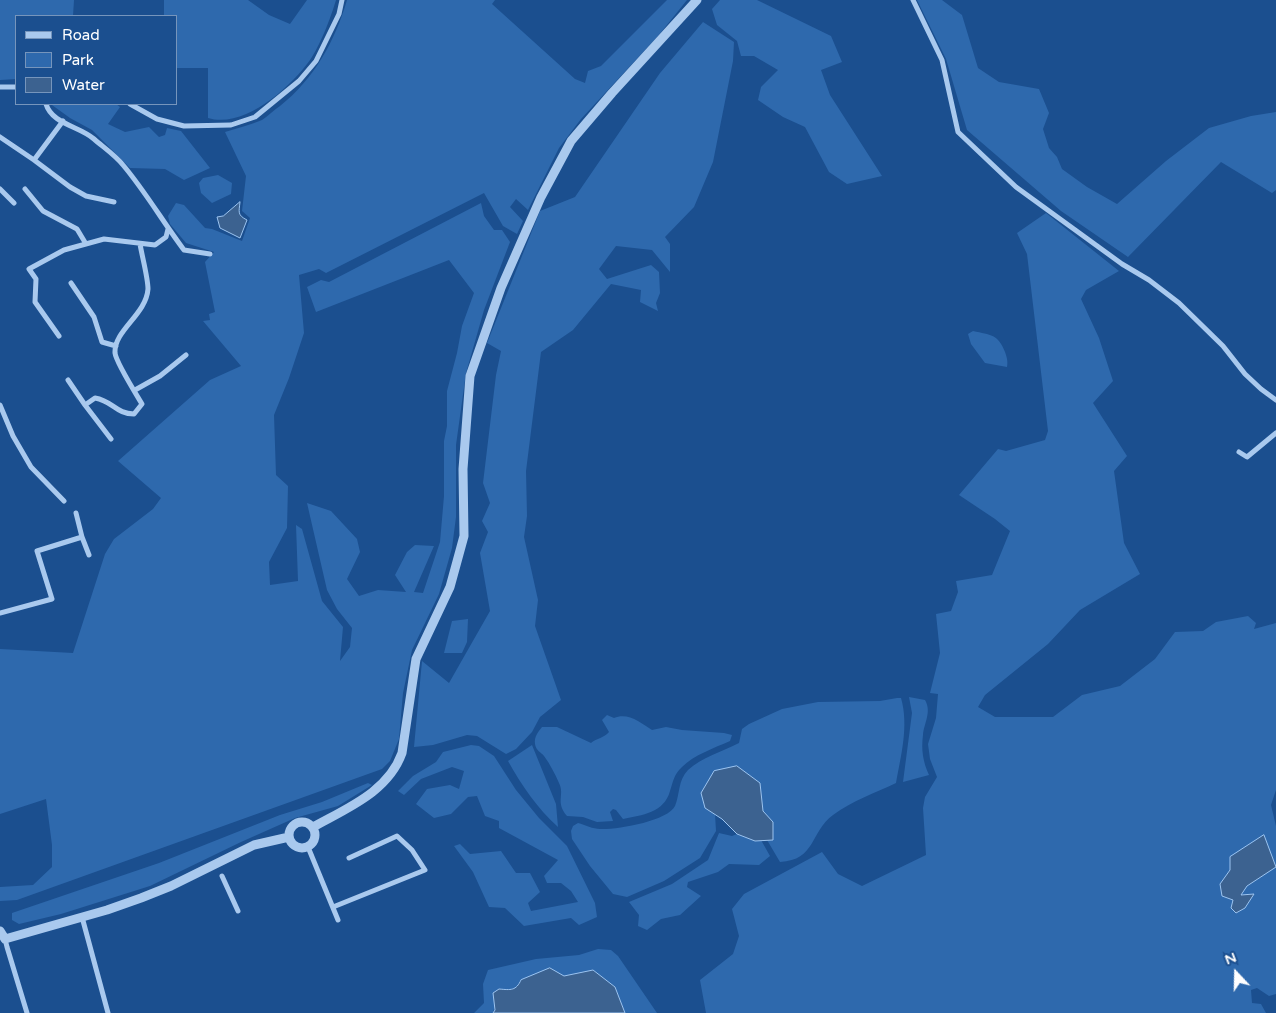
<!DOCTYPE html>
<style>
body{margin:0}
#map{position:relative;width:1276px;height:1013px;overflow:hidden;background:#1b4f8f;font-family:"Varela Round",sans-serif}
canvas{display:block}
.legend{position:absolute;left:15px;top:15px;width:162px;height:90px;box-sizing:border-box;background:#1b4f8f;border:1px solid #7695bc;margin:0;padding:6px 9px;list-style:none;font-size:15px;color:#fff}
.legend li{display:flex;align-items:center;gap:10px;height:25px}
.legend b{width:25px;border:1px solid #7695bc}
.north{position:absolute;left:1211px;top:948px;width:50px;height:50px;-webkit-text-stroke:4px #1b4f8f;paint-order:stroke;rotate:339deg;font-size:14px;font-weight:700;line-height:20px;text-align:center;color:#fff}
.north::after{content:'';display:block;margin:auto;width:18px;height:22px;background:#fff;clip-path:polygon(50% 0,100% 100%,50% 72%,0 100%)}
</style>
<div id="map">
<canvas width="1276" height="1013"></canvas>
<ul class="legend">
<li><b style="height:6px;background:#a9c9ee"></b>Road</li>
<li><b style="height:14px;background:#2e69ad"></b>Park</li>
<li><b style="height:14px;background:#3c6290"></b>Water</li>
</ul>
<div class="north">N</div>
</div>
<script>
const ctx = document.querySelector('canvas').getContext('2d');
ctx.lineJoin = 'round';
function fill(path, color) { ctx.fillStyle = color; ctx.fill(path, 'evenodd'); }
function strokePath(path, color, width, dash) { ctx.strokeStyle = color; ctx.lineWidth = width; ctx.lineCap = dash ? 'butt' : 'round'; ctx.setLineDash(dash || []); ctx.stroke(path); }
fill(new Path2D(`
 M0 0H74L73 16H16V79L0 80Z
 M164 0H248L269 15 290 24 307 0H336C331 17 320 46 310 60 290 88 244 129 208 118V68H176V16H164Z
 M347 0H495L492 4 575 79 585 83 588 71 601 66 667 0H687L658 36 581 119 559 148 528 210 516 199 510 207 523 221 517 234 503 226 484 193 326 273 319 269 299 275 304 333 289 378 274 415 276 475 288 486 287 528 269 562 270 585 298 581 296 525 302 529 322 601 343 627 340 661 350 647 352 628 337 609 327 590 307 503 331 511 357 539 360 552 347 579 359 596 378 590 406 592 395 575 407 552 415 545 434 546 414 592 423 593 440 542 444 496V441L447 426V391L457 353 462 326 474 293 449 260 316 312 307 287 321 280 329 282 481 203 484 216 494 230H502L510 242 484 310 466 373 456 445V517L452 548 439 594 412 650 403 693 399 739 390 761 382 769 17 900 0 901V887L33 885 52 867V845L46 799 0 814V649L73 653 105 554 114 539 153 509 161 498 118 461 210 380 241 366 203 321 210 320 209 314 215 312 205 262 214 252 186 243 170 224 168 216 176 203 184 205 205 228 212 229 242 241 250 218 242 211 246 176 225 132C237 128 250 125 262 120 268 116 274 110 280 106 314 79 335 41 347 0Z
 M720 0H757L831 36 842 62 821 70 830 95 882 176 847 184 829 172 805 127 783 117 758 100 761 87 778 70 754 56H741L737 41 717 25 712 9Z
 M917 0H942L962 15 978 68 999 82 1039 89 1049 113 1043 129 1049 148 1057 157 1062 169 1087 187 1117 204 1166 161 1209 128 1251 116 1276 112V190L1272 193 1221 162 1128 257 1061 211 967 130 946 59Z
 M703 22 734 42 733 61 713 162 694 207 665 237 670 244V272L652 250 616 246 599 269 607 279 651 265 659 272 660 293 656 303 658 311 640 302 641 290 611 284 573 330 541 352 526 471 527 516 524 537 538 600 535 626 561 700 540 717 532 732 516 749 506 754 477 736 467 735 433 745 414 747 422 661 449 683 490 611 480 553 488 532 482 521 490 503 483 483 496 375 501 351 487 343 540 211 575 197 660 73Z
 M53 104H116L120 107 108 124 125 132 149 127 159 137 165 135 167 128 181 131 210 168 184 180 165 169 130 168 92 130 70 118 52 105Z
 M218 175 232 183 231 194 212 203 201 193 199 183 203 178Z
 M1046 213 1119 271 1086 290 1081 299 1099 338 1113 381 1093 403 1127 456 1114 471 1124 543 1140 574 1080 610 1048 644 985 695 978 707 995 717H1053L1082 695 1120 686 1155 659 1175 632 1203 631 1216 622 1248 616 1256 623 1254 629 1276 623V790L1271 805 1276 826V994L1269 996 1257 988 1251 990 1252 1003 1261 1004 1266 1013H706L700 980 733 954 739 936 732 909 744 894 822 852 838 874 862 886 926 855 923 808 925 797 937 777 930 759 928 744 936 718 938 694 930 693 940 653 936 614 951 611 958 592 956 581 992 575 1010 531 995 519 959 495 998 449 1006 451 1045 440 1048 431 1027 254 1017 233Z
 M973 331C991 335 998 334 1005 352 1007 358 1008 361 1007 367L985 363 971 344 968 334Z
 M468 619 467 642 462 653H444L452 621Z
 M909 697 925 700C932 712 924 723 923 735 921 750 923 762 929 775L903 782 912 713Z
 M897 698H901C909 726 901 755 896 783 875 793 852 801 833 815 810 832 816 860 780 862L767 840H773L763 811 760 783 705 808 715 814 716 831 700 858 664 881 627 897 613 894 590 866 572 839 571 831 573 826 578 823C585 825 593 829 600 829 616 830 668 821 675 806 680 794 678 780 688 770 701 758 723 751 739 743L742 729 749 724 782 709 818 702 880 701Z
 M607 715 614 718C628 712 641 723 652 730L666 727 682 730 724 733 732 735 730 741C714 748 694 755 682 767 674 774 673 782 670 791 664 813 642 815 623 819L616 810 613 809 610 812 613 821 597 822 583 817 567 816C555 802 565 795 559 783 555 774 550 764 544 756 541 752 536 751 535 744 534 737 538 732 542 727H557L591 743C597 738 604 738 609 732L602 720Z
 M471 745 479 746 494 756 516 790 539 818 567 846 595 903 597 917 579 925 571 918 524 926 505 908 489 907 473 872 454 846 460 844 470 854 501 851 516 873H530L540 892 528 903 531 911 578 902 571 891 561 883H547L544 876 558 860 499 828V821L485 816 477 796 468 797 451 814 434 818 416 804 427 789 450 785 459 789 464 771 452 767 421 779 404 795 398 791 413 776 436 762 443 752Z
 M532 745 556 804 558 827C537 808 522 786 508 761Z
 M368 783 372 785 338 806 295 818 241 842 150 886 61 914 19 924 12 920V913L159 863 280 815 322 802Z
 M719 833 732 836 737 834 755 841 761 840 770 856 759 865 729 864 718 872 688 882 687 887 701 896 680 915 661 919 647 930 638 926 639 915 629 902 672 884 708 860Z
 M598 949 611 950 618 956 657 1013H625L615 987 593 970 517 987 511 990 499 989 493 1013H474L484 1003 483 984 488 970 536 959 579 955Z`), '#2e69ad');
const water = new Path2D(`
 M240 202C239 212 237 215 247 220L240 238 220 228 217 217 223 216Z
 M737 766 760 783 763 811 773 822V840L755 841 737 834 722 819 705 808 701 793 714 771Z
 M1264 835 1276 867 1247 886 1241 895 1254 894 1245 908 1236 913 1231 908 1233 900 1222 896 1220 884 1230 870V857Z
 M550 968 564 976 593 970 615 987 625 1013H493L495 1010 493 993 499 989C511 990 516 991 521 980Z`);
fill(water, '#3c6290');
strokePath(water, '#9cc4f0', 1);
strokePath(new Path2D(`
 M913 0 942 60 958 132 1016 187 1122 264 1149 280 1179 303 1223 346 1245 374 1261 389 1276 400
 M0 87H16
 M46 104C52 124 79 126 94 139 103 147 115 155 123 165 145 191 163 222 184 250L210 254
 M130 104 157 119 184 126 231 125 255 117 299 81 316 61 339 14 342 0
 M0 137 34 160 63 121
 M34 160 70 187 86 196 114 202
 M0 189 14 203
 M25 189 43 211 77 229 86 244
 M71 283 94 317 102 342 116 346
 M59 336 35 302 36 279 29 269 64 250 104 239 155 245 166 237 168 229
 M68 380 85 405 95 398C113 401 116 414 134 414L142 404C136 394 116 362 115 353 114 330 146 315 148 289 148 278 142 256 140 244
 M135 390 160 376 186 355
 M0 405 13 436 31 467 64 501
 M85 405 111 439
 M1239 452 1247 457 1276 433
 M82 537 89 555
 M0 613 52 599 37 551 82 537 76 513
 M308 847 338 920
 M222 876 238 911
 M333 907 425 870 412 850 397 836 349 858
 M82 917 108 1013
 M5 939 7 947 27 1013`), '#a9c9ee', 5);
strokePath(new Path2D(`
 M289 835a13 13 0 1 1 26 0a13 13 0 1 1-26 0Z
 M313 827C347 808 388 792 402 753L416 659 450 587 464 536 463 469 470 376 501 288 541 197 571 141 612 93 697 0
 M0 931 5 939 107 910 141 898 171 886 254 845 289 837`), '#a9c9ee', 9);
</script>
